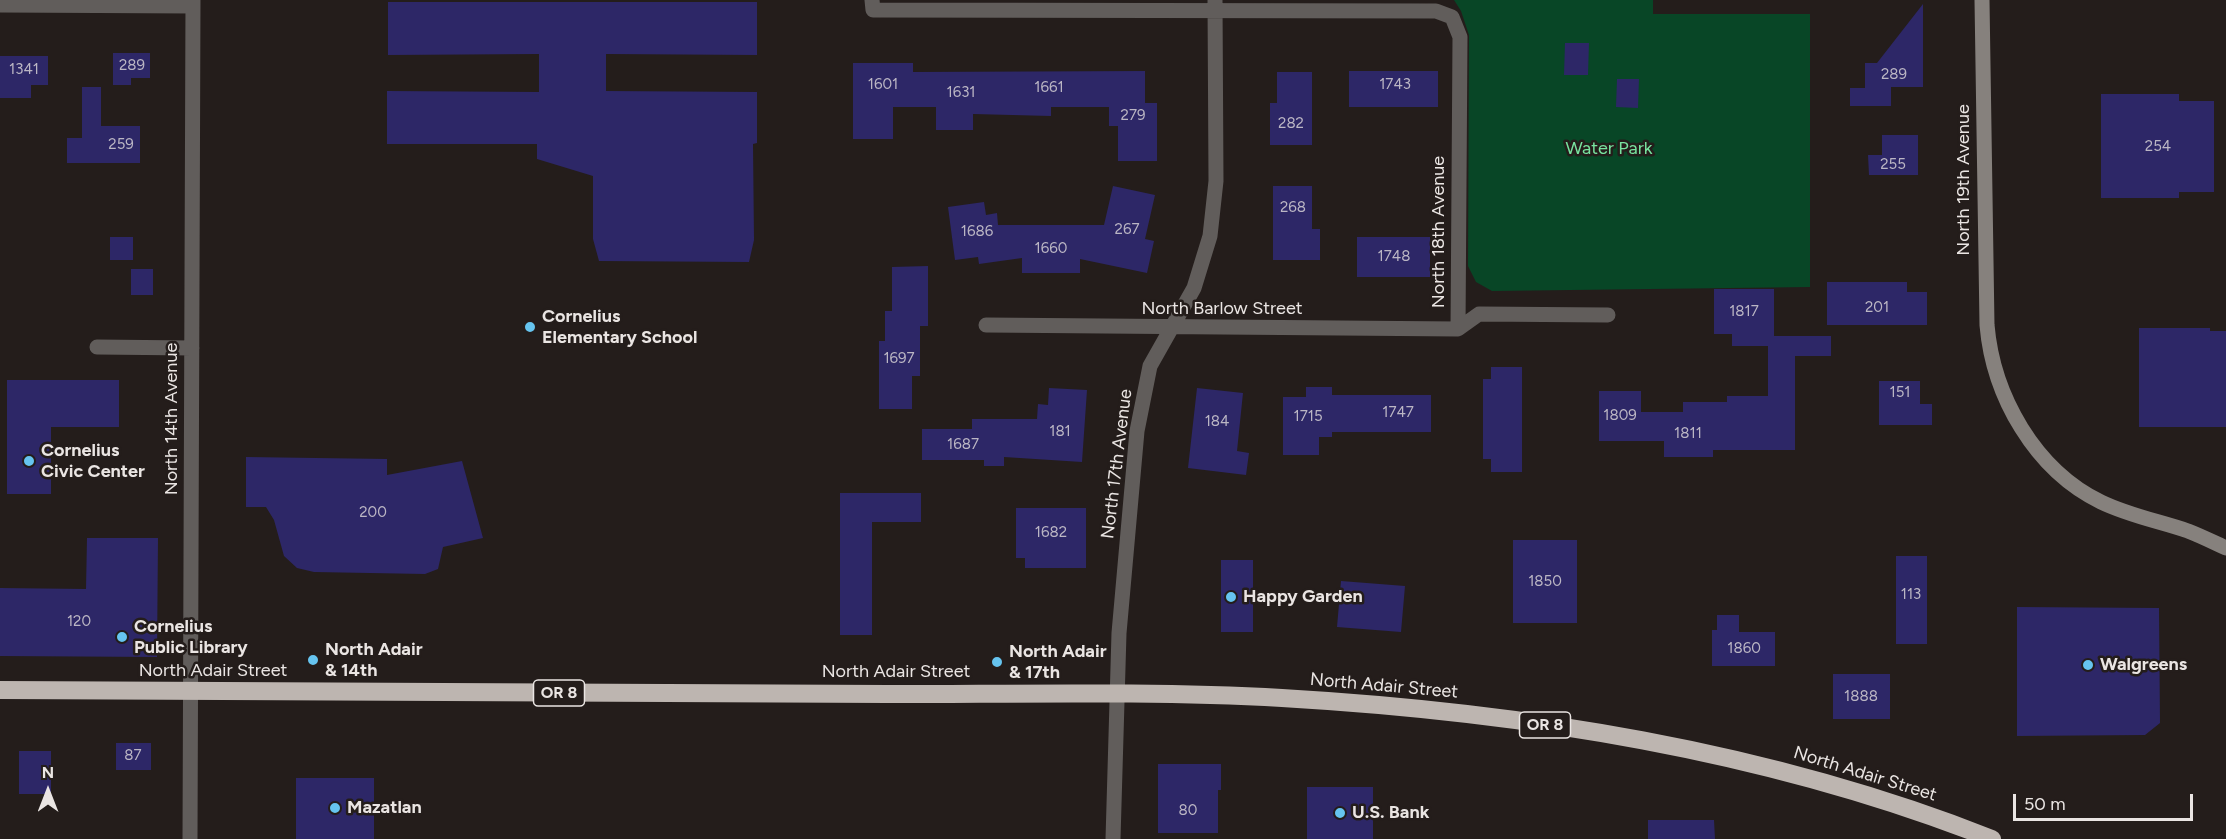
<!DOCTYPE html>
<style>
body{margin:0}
#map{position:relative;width:2226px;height:839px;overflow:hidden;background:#241d1b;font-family:Figtree,sans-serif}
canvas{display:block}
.north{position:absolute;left:18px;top:761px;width:60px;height:60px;-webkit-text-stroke:4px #241d1b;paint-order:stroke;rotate:0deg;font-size:16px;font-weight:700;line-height:24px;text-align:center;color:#eae5e3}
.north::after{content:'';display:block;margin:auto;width:21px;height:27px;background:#eae5e3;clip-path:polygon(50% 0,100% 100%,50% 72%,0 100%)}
.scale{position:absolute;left:2013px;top:794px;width:180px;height:27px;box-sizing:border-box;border:3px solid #eae5e3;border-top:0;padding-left:8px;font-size:18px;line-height:21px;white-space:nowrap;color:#eae5e3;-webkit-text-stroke:4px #241d1b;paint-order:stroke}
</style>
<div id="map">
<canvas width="2226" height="839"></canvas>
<div class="north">N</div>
<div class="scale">50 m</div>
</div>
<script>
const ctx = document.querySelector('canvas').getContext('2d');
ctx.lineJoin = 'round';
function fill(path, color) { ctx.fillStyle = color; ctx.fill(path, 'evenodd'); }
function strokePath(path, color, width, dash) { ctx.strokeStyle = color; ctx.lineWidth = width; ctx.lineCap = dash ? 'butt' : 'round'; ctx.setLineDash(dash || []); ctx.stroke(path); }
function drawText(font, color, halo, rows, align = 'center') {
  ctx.font = font + ' Figtree,sans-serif'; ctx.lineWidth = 5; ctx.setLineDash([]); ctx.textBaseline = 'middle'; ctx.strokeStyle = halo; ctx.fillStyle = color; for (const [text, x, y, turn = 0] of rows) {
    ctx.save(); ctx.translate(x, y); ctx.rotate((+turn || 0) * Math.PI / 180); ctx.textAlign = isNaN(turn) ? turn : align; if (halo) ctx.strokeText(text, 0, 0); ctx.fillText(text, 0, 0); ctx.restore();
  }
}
fill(new Path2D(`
 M1454 0H1653V14H1810V287L1492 291 1476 282 1468 266 1469 35 1461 11Z`), '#084626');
fill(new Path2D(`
 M388 2H757V55L606 54V91L757 92V143L753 144 754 240 749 262 599 261 593 239V176L537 159V144H387V91L539 92V54L388 55Z
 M1923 4V87H1891V106H1850V88H1865V63H1877Z
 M1565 43H1589L1588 75H1564Z
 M113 53H150V78H131V85H113Z
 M0 56H48V85H31V98H0Z
 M853 63H913V72L1145 71V103H1157V161H1118V126H1109V107H1051V116L973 114V130H936V107H893V139H853Z
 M1349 71H1438V107H1349Z
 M1277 72H1312V145H1270V103H1277Z
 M1617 79H1639L1638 108 1616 107Z
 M82 87H101V126H140V163H67V138H82Z
 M2101 94H2179V101H2214V192H2179V198H2101Z
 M1882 135H1918V175H1869L1868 155H1882Z
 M1113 186 1155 195 1145 239 1154 241 1147 273 1080 259V273H1022V258L979 264 978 257 955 260 948 207 984 202 986 215 997 213 998 225H1104Z
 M1273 186H1312V229H1320V260H1273Z
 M110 237H133V260H110Z
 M1357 237H1430V277H1357Z
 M928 266V326H920V376H912V409H879V341H885V311H892V267Z
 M131 269H153V295H131Z
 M1827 282H1907V292H1927V325H1827Z
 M1714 289H1774V336H1831V356H1795V450H1713V457H1664V441H1599V391H1641V412H1683V402H1727V396H1768V346H1732V334H1714Z
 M2139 328H2210V331H2226V427H2139Z
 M1491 367H1522V472H1491V459H1483V379H1491Z
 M7 380H119V427H51V494H7Z
 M1879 381H1920V404H1932V425H1879Z
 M1306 387H1332V395H1431V432H1332V437H1319V455H1283V397H1306Z
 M1049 388 1087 390 1082 462 1004 457V466H984V460H922V429H972V419H1037L1038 404 1048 405Z
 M1197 388 1243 393 1237 451 1249 453 1246 475 1188 468Z
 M246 457 387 459V475L462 461 483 538 443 547 438 569 425 574 314 572 297 568 284 556 274 520 266 507H246Z
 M840 493H921V522H872V635H840Z
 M1016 508H1086V568H1025V558H1016Z
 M87 538H158L157 657 0 656V588L86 589Z
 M1513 540H1577V623H1513Z
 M1896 556H1927V644H1896Z
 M1221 560H1253V632H1221Z
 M1341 581 1405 586 1401 632 1337 627Z
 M2017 607 2159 608 2160 723 2145 735 2017 736Z
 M1717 615H1739V632H1775V666H1712V630H1717Z
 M1833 674H1890V719H1833Z
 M116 743H151V770H116Z
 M19 751H51V794H19Z
 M1158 764H1221V790H1218V833H1158Z
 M296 778H374V839H296Z
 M1307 787H1373V839H1307Z
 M1648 820H1714L1715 839H1648Z`), '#2d2767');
strokePath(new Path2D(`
 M872 0 873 10 1436 11 1452 17 1460 37 1458 329
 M0 5 193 6
 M986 325 1458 329
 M1458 329 1479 314 1608 315
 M97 347 192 348
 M190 839 193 0
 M1113 839 1119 633 1137 431 1150 366 1194 288 1210 236 1216 181 1215 0`), '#615d5b', 15);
strokePath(new Path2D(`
 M1982 0 1987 325C1993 396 2035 470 2101 502 2130 516 2159 521 2188 531 2201 536 2213 542 2226 548`), '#86817d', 15);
strokePath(new Path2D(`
 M0 690C296 692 592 692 888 694 1020 694 1151 691 1282 698 1522 712 1767 750 1992 839`), '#bdb5b0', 18);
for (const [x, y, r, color] of [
 [530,327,6,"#66c4ef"],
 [29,461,6,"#66c4ef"],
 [1231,597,6,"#66c4ef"],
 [122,637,6,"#66c4ef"],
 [313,660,6,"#66c4ef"],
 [997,662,6,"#66c4ef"],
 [2088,665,6,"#66c4ef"],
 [335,808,6,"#66c4ef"],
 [1340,813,6,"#66c4ef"]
]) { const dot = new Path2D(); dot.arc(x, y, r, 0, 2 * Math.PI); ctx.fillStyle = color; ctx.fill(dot); strokePath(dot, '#241d1b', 2); }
drawText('15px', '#bbb6c4', null, [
 ["289",132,66],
 ["1341",24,70],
 ["289",1894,75],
 ["1601",883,85],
 ["1743",1395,85],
 ["1661",1049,88],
 ["1631",961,93],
 ["279",1133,116],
 ["282",1291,124],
 ["259",121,145],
 ["254",2158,147],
 ["255",1893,165],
 ["268",1293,208],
 ["267",1127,230],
 ["1686",977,232],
 ["1660",1051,249],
 ["1748",1394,257],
 ["201",1877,308],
 ["1817",1744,312],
 ["1697",899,359],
 ["151",1900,393],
 ["1747",1398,413],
 ["1809",1620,416],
 ["1715",1308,417],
 ["184",1217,422],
 ["181",1060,432],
 ["1811",1688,434],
 ["1687",963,445],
 ["200",373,513],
 ["1682",1051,533],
 ["1850",1545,582],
 ["113",1911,595],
 ["120",79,622],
 ["1860",1744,649],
 ["1888",1861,697],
 ["87",133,756],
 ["80",1188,811]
]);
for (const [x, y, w] of [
 [559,693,51],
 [1545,725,51]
]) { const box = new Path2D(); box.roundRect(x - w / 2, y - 13, w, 26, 4.5); ctx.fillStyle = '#241d1b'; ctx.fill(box); strokePath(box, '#eae5e3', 1.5); }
drawText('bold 16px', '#eae5e3', null, [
 ["OR 8",559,693],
 ["OR 8",1545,725]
]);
drawText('18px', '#78e39f', '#241d1b', [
 ["Water Park",1609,149]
]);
drawText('18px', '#eae5e3', '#241d1b', [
 ["North 19th Avenue",1964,180,-90],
 ["North 18th Avenue",1439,232,-90],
 ["North Barlow Street",1222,309],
 ["North 14th Avenue",172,419,-90],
 ["North 17th Avenue",1117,464,-83],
 ["North Adair Street",213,671],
 ["North Adair Street",896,672],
 ["North Adair Street",1384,686,5],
 ["North Adair Street",1865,774,17]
]);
drawText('bold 18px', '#eae5e3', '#241d1b', [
 ["Cornelius",542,317],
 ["Elementary School",542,338],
 ["Cornelius",41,451],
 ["Civic Center",41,472],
 ["Happy Garden",1243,597],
 ["Cornelius",134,627],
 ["Public Library",134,648],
 ["North Adair",325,650],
 ["& 14th",325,671],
 ["North Adair",1009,652],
 ["& 17th",1009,673],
 ["Walgreens",2100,665],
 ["Mazatlan",347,808],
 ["U.S. Bank",1352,813]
], 'left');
</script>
